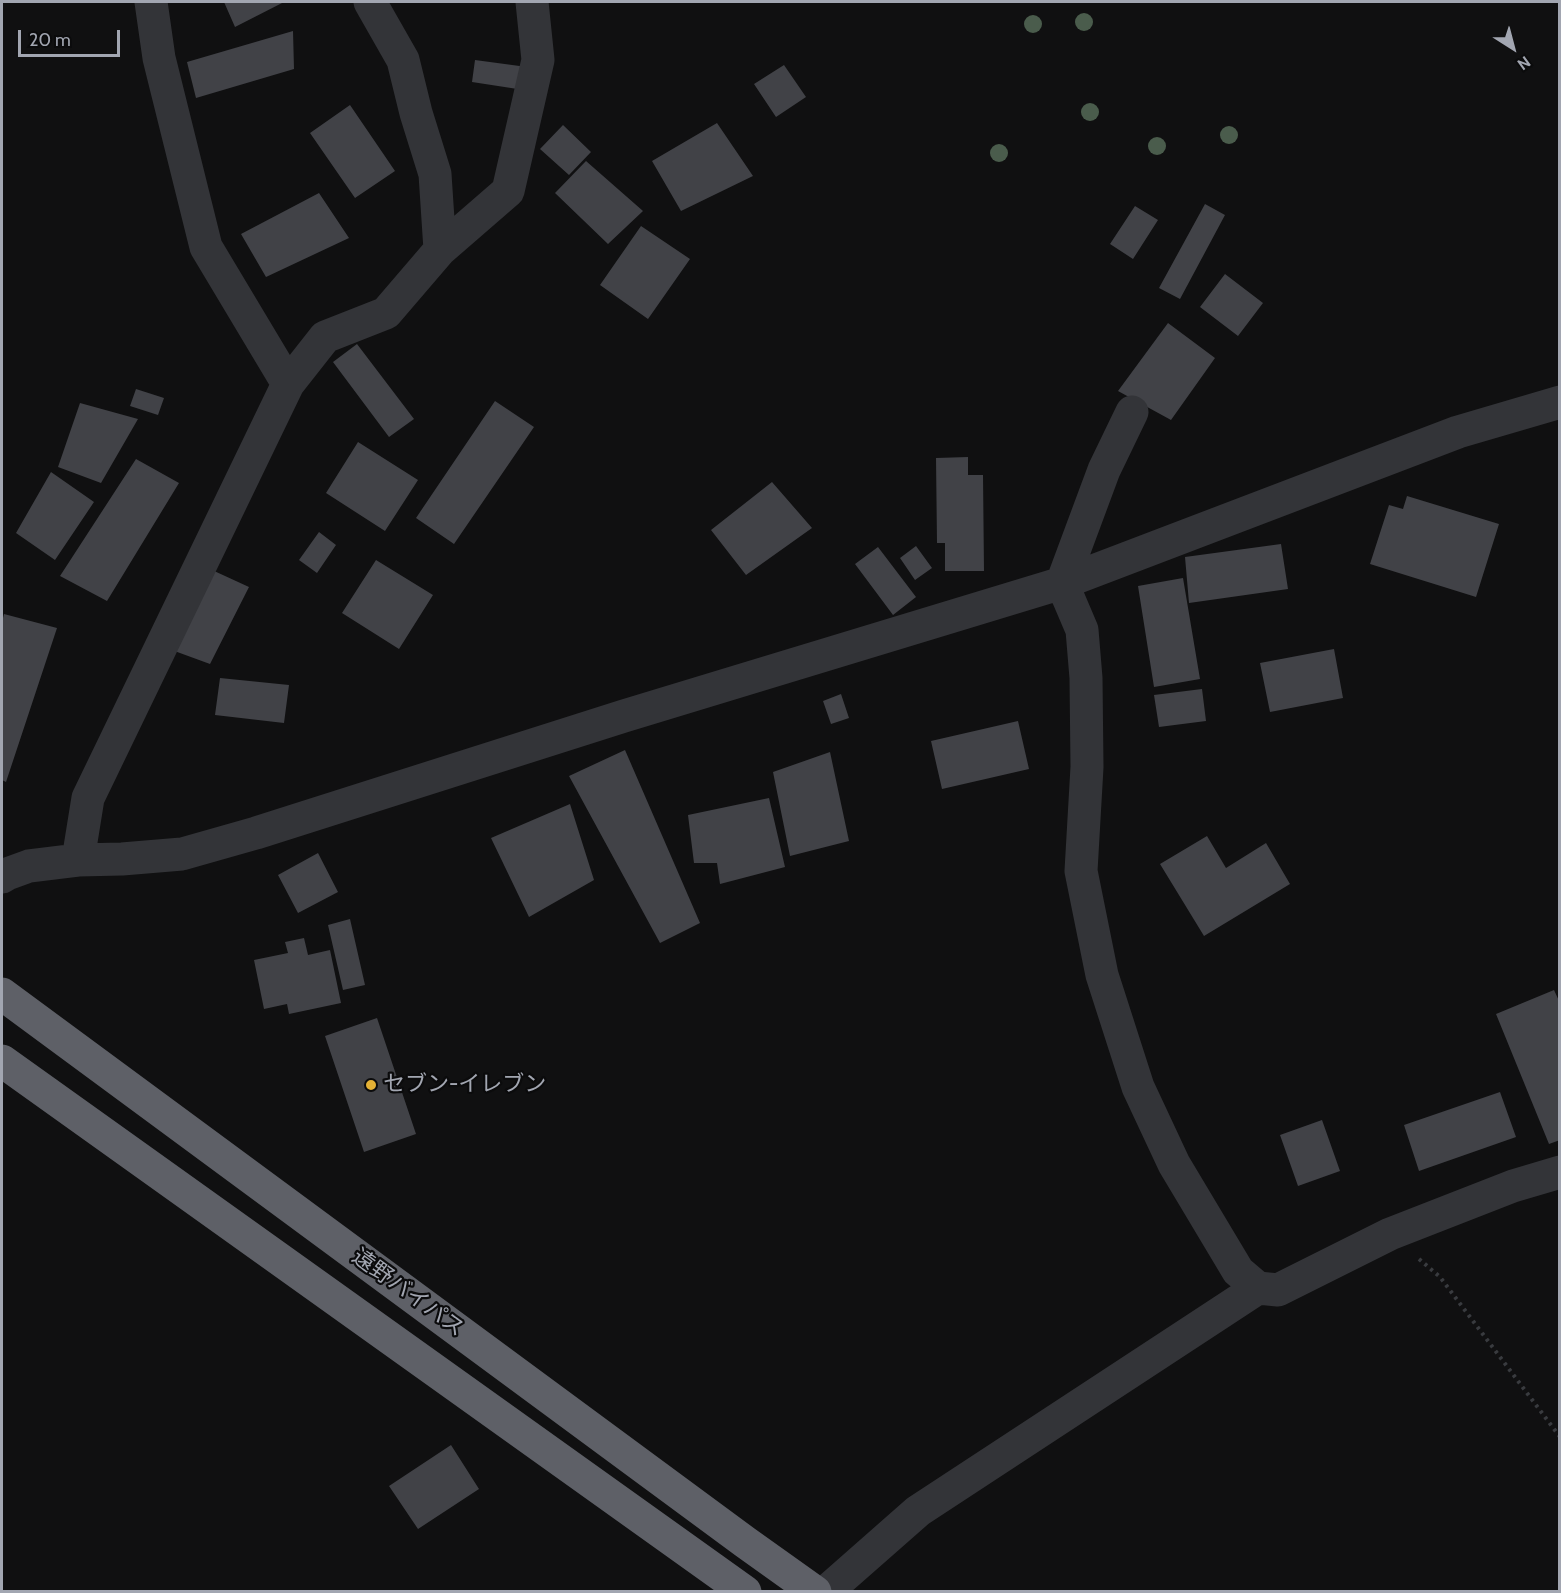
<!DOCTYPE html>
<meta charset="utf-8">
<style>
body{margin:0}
#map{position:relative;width:1561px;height:1593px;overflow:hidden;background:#101011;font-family:Cabin,sans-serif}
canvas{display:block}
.frame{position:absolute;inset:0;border:3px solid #a2a6b1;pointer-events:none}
.north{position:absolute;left:1483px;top:18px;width:60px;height:60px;-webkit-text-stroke:4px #0b0b0c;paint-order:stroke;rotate:144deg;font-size:16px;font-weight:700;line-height:24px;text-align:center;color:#a2a6b1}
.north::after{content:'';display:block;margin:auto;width:21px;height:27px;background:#a2a6b1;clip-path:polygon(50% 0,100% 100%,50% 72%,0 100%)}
.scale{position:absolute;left:18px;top:30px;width:102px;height:27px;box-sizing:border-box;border:3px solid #a2a6b1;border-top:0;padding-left:8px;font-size:18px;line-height:21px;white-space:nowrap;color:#a2a6b1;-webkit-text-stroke:4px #0b0b0c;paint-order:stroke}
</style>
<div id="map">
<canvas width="1561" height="1593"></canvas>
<div class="frame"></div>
<div class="north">N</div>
<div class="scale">20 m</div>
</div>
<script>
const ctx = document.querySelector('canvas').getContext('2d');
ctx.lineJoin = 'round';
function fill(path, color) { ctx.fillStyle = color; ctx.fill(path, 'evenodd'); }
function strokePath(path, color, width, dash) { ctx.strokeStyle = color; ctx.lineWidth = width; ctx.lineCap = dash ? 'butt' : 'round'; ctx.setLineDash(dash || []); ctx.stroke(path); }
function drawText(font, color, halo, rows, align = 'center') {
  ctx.font = font + ' Cabin,"Noto Sans JP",sans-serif'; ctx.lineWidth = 4.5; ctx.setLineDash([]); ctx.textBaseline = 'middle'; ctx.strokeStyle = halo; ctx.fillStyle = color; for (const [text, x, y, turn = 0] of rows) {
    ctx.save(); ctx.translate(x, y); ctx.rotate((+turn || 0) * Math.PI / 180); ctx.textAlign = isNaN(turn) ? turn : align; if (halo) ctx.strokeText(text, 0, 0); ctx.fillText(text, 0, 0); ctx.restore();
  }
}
fill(new Path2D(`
 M224 2H284L235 27Z
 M293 31 294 69 196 98 187 62Z
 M475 60 527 67 524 90 472 82Z
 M784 65 806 97 776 117 754 84Z
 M350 105 395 171 355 198 310 133Z
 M717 123 753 176 681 211 652 161Z
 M563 125 591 152 569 175 540 149Z
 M586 161 643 211 608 244 555 193Z
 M319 193 349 238 266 277 241 234Z
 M1205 204 1225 215 1180 299 1159 288Z
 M1135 206 1158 220 1133 259 1110 244Z
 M641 226 690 259 648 319 600 285Z
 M1225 274 1263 303 1238 336 1200 307Z
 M1168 323 1215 358 1171 420 1118 391Z
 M357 344 414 419 389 437 333 362Z
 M136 389 164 398 158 415 130 406Z
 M495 401 534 427 454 544 416 518Z
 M80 403 138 419 101 483 58 467Z
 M358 442 418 480 385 531 326 493Z
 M968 457V475H983L984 571H945V543H937L936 458Z
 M136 459 179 483 107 601 60 576Z
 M51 472 94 502 55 560 16 533Z
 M772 482 812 528 746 575 711 530Z
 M1407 496 1499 524 1476 597 1370 564 1389 505 1403 509Z
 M319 532 336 545 317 573 299 560Z
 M1281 544 1288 589 1189 603 1185 557Z
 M916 546 932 568 915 580 900 558Z
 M878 547 916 597 893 615 855 564Z
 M376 560 433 595 399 649 342 613Z
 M212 570 249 587 210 664 169 649Z
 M1183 578 1200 679 1154 687 1138 586Z
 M4 614 57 628 6 782 2 780V622Z
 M1334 649 1343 698 1270 712 1260 663Z
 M220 678 289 685 284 723 215 715Z
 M1202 689 1206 721 1159 727 1154 695Z
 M841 694 849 718 831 724 823 701Z
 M1018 721 1029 769 942 789 931 741Z
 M625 750 700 923 660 943 569 776Z
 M830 752 849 841 790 856 773 772Z
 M769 798 785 867 720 884 717 863H694L688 815Z
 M570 804 594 880 529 917 491 838Z
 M1207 836 1226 868 1266 843 1290 884 1204 936 1160 864Z
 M318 853 338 892 298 913 278 875Z
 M350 919 365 985 343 990 328 925Z
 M304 938 308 955 330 950 341 1003 289 1014 287 1004 264 1009 254 960 288 953 285 942Z
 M1554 990 1560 1003V1140L1549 1144 1496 1014Z
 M377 1018 416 1134 364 1152 325 1036Z
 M1500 1092 1516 1137 1419 1171 1404 1125Z
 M1322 1120 1340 1171 1298 1186 1280 1135Z
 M451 1445 479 1489 418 1529 389 1486Z`), '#414247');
strokePath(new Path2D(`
 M1419 1259 1440 1277 1560 1437`), '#393b3f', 4, [3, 4.5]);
strokePath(new Path2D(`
 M151 2 159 58 206 247 288 384
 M370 2 403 60 416 113 435 174 440 250
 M1132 412 1104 470 1062 583 1082 630 1086 678 1087 767 1081 871 1102 975 1138 1087 1174 1164 1238 1271 1258 1288 1278 1290 1390 1234 1513 1186 1560 1172
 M78 860 88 798 288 384 325 337 386 313 440 250 508 191 538 60 532 2
 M2 877 7 874 29 866 78 860 122 859 182 854 256 833 624 716 1062 583 1458 432 1560 402
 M826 1592 918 1511 1258 1288`), '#333438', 33);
strokePath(new Path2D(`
 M2 994 745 1542 815 1592
 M2 1061 745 1592`), '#5e6067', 33);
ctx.fillStyle = '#4a5c4c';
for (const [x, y] of [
 [1084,22],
 [1033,24],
 [1090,112],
 [1229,135],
 [1157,146],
 [999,153]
]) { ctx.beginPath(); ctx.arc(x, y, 9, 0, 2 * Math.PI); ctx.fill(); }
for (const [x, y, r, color] of [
 [371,1085,6,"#e4b135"]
]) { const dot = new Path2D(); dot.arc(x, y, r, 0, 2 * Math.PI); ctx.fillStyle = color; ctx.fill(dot); strokePath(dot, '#0b0b0c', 2); }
drawText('22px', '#a2a6b1', '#0b0b0c', [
 ["セブン-イレブン",383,1085]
], 'left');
drawText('22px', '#a2a6b1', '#0b0b0c', [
 ["遠野バイパス",408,1293,36]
]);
</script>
